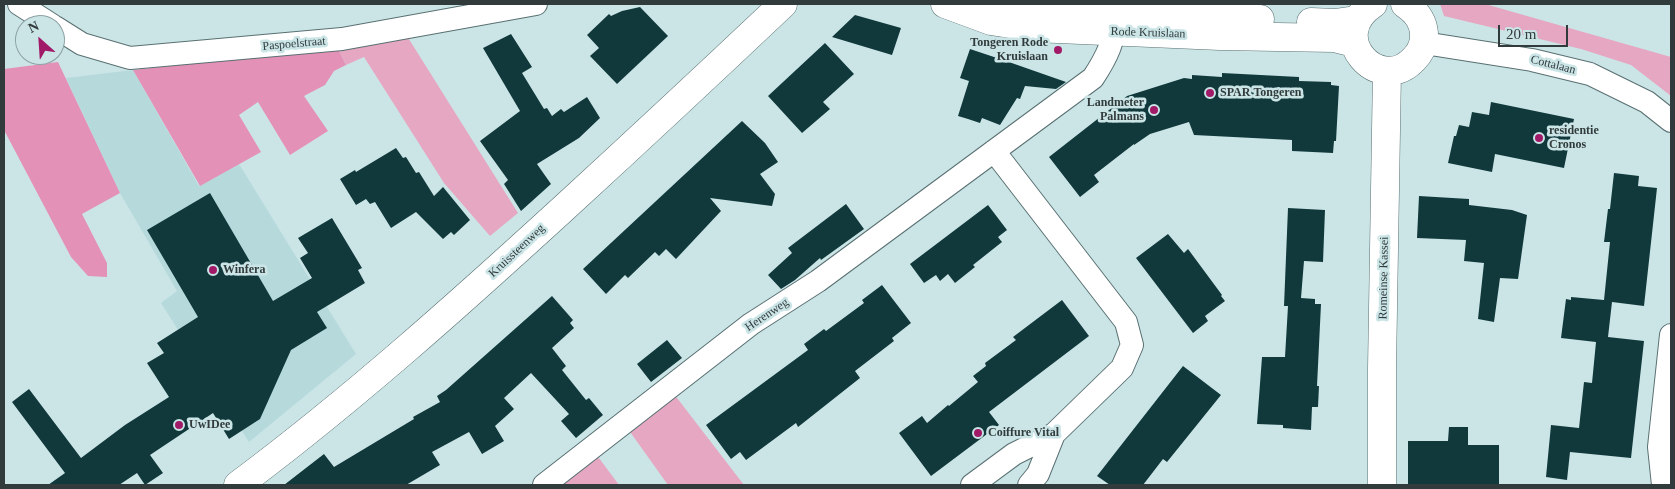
<!DOCTYPE html>
<style>
body{margin:0}
#map{position:relative;width:1675px;height:489px;overflow:hidden;background:#cbe5e7;font-family:Georgia,serif}
canvas{display:block}
.frame{position:absolute;inset:0;border:5px solid #313b3c;pointer-events:none}
.north{position:absolute;left:15px;top:15px;width:50px;height:50px;box-sizing:border-box;background:#cbe5e7;border:1px solid #8da1a3;border-radius:50%;rotate:334deg;font-size:14px;font-weight:700;line-height:20px;text-align:center;color:#313b3c}
.north::after{content:'';display:block;margin:auto;width:18px;height:22px;background:#a01a68;clip-path:polygon(50% 0,100% 100%,50% 72%,0 100%)}
.scale{position:absolute;left:1498px;top:25px;width:70px;height:22px;box-sizing:border-box;border:2px solid #313b3c;border-top:0;padding-left:6px;font-size:15px;line-height:18px;white-space:nowrap;color:#313b3c;-webkit-text-stroke:4px #cbe5e7;paint-order:stroke}
</style>
<div id="map">
<canvas width="1675" height="489"></canvas>
<div class="frame"></div>
<div class="north">N</div>
<div class="scale">20 m</div>
</div>
<script>
const ctx = document.querySelector('canvas').getContext('2d');
ctx.lineJoin = 'round';
function fill(path, color) { ctx.fillStyle = color; ctx.fill(path, 'evenodd'); }
function strokePath(path, color, width, dash) { ctx.strokeStyle = color; ctx.lineWidth = width; ctx.lineCap = dash ? 'butt' : 'round'; ctx.setLineDash(dash || []); ctx.stroke(path); }
function drawText(font, color, halo, rows, align = 'center') {
  ctx.font = font + ' Georgia,serif'; ctx.lineWidth = 5; ctx.setLineDash([]); ctx.textBaseline = 'middle'; ctx.strokeStyle = halo; ctx.fillStyle = color; for (const [text, x, y, turn = 0] of rows) {
    ctx.save(); ctx.translate(x, y); ctx.rotate((+turn || 0) * Math.PI / 180); ctx.textAlign = isNaN(turn) ? turn : align; if (halo) ctx.strokeText(text, 0, 0); ctx.fillText(text, 0, 0); ctx.restore();
  }
}
fill(new Path2D(`
 M133 70 199 186 239 164 356 354 249 442 161 303 177 291 120 193 66 78Z`), '#b6d9dc');
fill(new Path2D(`
 M1440 4H1485L1671 57V96L1631 65 1581 49 1444 16Z
 M407 36 518 213 490 236 444 183 364 57 346 65 337 47Z
 M674 394 744 485H668L628 429Z
 M596 454 619 485H555Z`), '#e6a7c2');
fill(new Path2D(`
 M337 47 346 65 334 71 325 85 304 96 328 131 290 155 258 102 239 115 261 152 200 186 133 70Z
 M58 62 120 193 82 214 107 263V277L88 276 71 257 4 130V69Z`), '#e491b7');
fill(new Path2D(`
 M640 7 668 36 617 84 590 56 599 48 587 35 609 14 611 16 622 11Z
 M855 15 901 28 892 55 832 37Z
 M511 34 532 67 522 73 544 109 547 108 552 116 561 109 564 112 587 97 600 118 579 138 537 164 551 184 521 211 504 184 508 180 480 141 520 111 483 48Z
 M825 43 854 74 823 102 830 109 802 133 768 96Z
 M970 49 1006 61 1066 82 1056 89 1025 86 1020 99 1017 98 1000 125 982 118 980 123 968 119 958 116 969 81 960 78Z
 M1222 73 1299 77V81L1331 82V85L1339 86 1336 141H1334L1333 153 1292 151V140L1194 135 1189 122 1150 134 1134 145V144L1094 175 1099 182 1080 197 1049 157 1127 96 1184 78 1192 79V75L1222 77Z
 M1491 102 1574 119 1564 168 1495 154 1492 172 1448 163 1454 136H1456L1459 125 1469 127 1472 112 1489 115Z
 M742 121 765 143 778 162 760 174 775 194 772 206 710 198 721 211 676 259 666 249 659 256 655 252 628 278 625 275 606 294 583 269Z
 M396 148 403 158 406 157 416 173 419 172 434 196 443 187 470 220 454 235 451 232 443 239 416 212 391 228 375 202 370 204 366 199 356 205 340 179 355 170 356 172Z
 M1614 173 1639 176 1638 186 1657 188 1644 306 1612 302 1608 337 1644 341 1631 458 1570 452 1567 480 1546 477 1551 425 1579 428 1584 382 1592 383 1596 342 1561 338 1566 299 1571 300V297L1604 300 1610 242H1604L1608 209H1610Z
 M210 193 273 301 312 278 300 258 308 253 298 238 332 218 362 268 358 270 365 283 317 312 327 328 291 350 260 419 229 439 213 413 150 455 163 473 145 485 137 473 119 485H48L65 473 12 402 29 389 81 458 125 425 169 397 147 363 164 353 157 343 198 317 147 230Z
 M1419 196 1469 199V205L1512 210 1527 215 1518 279 1500 278 1494 322 1478 319 1484 263 1464 261 1466 240 1417 238Z
 M846 204 864 229 821 260 820 258 795 280 781 289 768 275 792 253 788 248Z
 M988 205 1007 230 998 237 1002 242 973 265 975 267 955 283 948 274 940 281 936 275 924 283 910 264Z
 M1288 208 1325 210 1323 262 1304 261 1301 298 1315 299V304H1321L1317 386H1319L1318 407H1312L1311 430 1283 428V425L1257 424 1262 357H1285L1288 306H1284Z
 M1168 234 1184 253 1188 249 1222 295 1221 296 1225 301 1205 316 1208 321 1193 333 1136 258Z
 M882 285 911 323 892 338 894 341 855 371 860 378 798 427 796 423 746 460 740 452 731 459 706 425 808 350 804 344 824 329 826 331 864 303 862 300Z
 M552 296 573 320 570 323 574 328 552 348 566 366 562 370 586 400 589 398 603 415 576 438 561 421 569 414 531 373 504 398 514 409 495 426 504 441 482 454 469 432 432 452 440 465 406 485H284L324 454 334 467 414 419 413 417 440 402 437 396 446 390Z
 M1062 300 1089 336 989 412 999 425 931 476 899 433 922 416 927 423 948 405 949 406 978 382 973 376 986 366 985 363 1016 340 1013 337Z
 M667 340 682 358 651 382 637 364Z
 M1183 366 1221 395 1167 462 1163 459 1143 485H1110L1097 476Z
 M1449 427H1468V445H1499V485H1408V441H1448Z`), '#11393c');
const street = new Path2D(`
 M19 4 52 25
 M55 27 82 44 130 58 342 39 536 4
 M1424 43 1532 60 1590 74 1647 102 1671 121
 M544 485 751 324 818 281 1093 78C1107 57 1115 40 1116 15
 M972 485 1014 454 1054 434 1122 368 1132 345 1126 322 994 151
 M1029 485 1038 474 1054 434
 M1663 485 1659 447 1671 335`);
const primary = new Path2D(`
 M945 4 991 21 1035 28 1220 36 1334 38 1354 43
 M1373 4C1324 37 1380 96 1414 59 1419 54 1423 47 1424 39 1425 23 1418 13 1405 4
 M996 5 1025 8H1059L1260 19
 M1311 22 1335 23 1356 20
 M238 485C352 400 460 303 565 207 638 140 711 72 783 4
 M1382 485V368L1387 71`);
strokePath(street, '#597072', 24);
strokePath(primary, '#597072', 29);
strokePath(street, '#fff', 22);
strokePath(primary, '#fff', 28);
for (const [x, y, r, color] of [
 [1058,50,5,"#a01a68"],
 [1210,93,5,"#a01a68"],
 [1154,110,5,"#a01a68"],
 [1539,138,5,"#a01a68"],
 [213,270,5,"#a01a68"],
 [179,425,5,"#a01a68"],
 [978,433,5,"#a01a68"]
]) { const dot = new Path2D(); dot.arc(x, y, r, 0, 2 * Math.PI); ctx.fillStyle = color; ctx.fill(dot); strokePath(dot, '#cbe5e7', 2); }
drawText('12px', '#313b3c', '#cbe5e7', [
 ["Rode Kruislaan",1148,33,2],
 ["Paspoelstraat",294,44,-5],
 ["Cottalaan",1553,65,14],
 ["Kruissteenweg",517,251,-43],
 ["Romeinse Kassei",1384,278,-89],
 ["Herenweg",767,315,-34]
]);
drawText('bold 12px', '#313b3c', '#cbe5e7', [
 ["Tongeren Rode",1048,43,"right"],
 ["Kruislaan",1048,57,"right"],
 ["SPAR Tongeren",1220,93],
 ["Landmeter",1144,103,"right"],
 ["Palmans",1144,117,"right"],
 ["residentie",1549,131],
 ["Cronos",1549,145],
 ["Winfera",223,270],
 ["UwIDee",189,425],
 ["Coiffure Vital",988,433]
], 'left');
</script>
